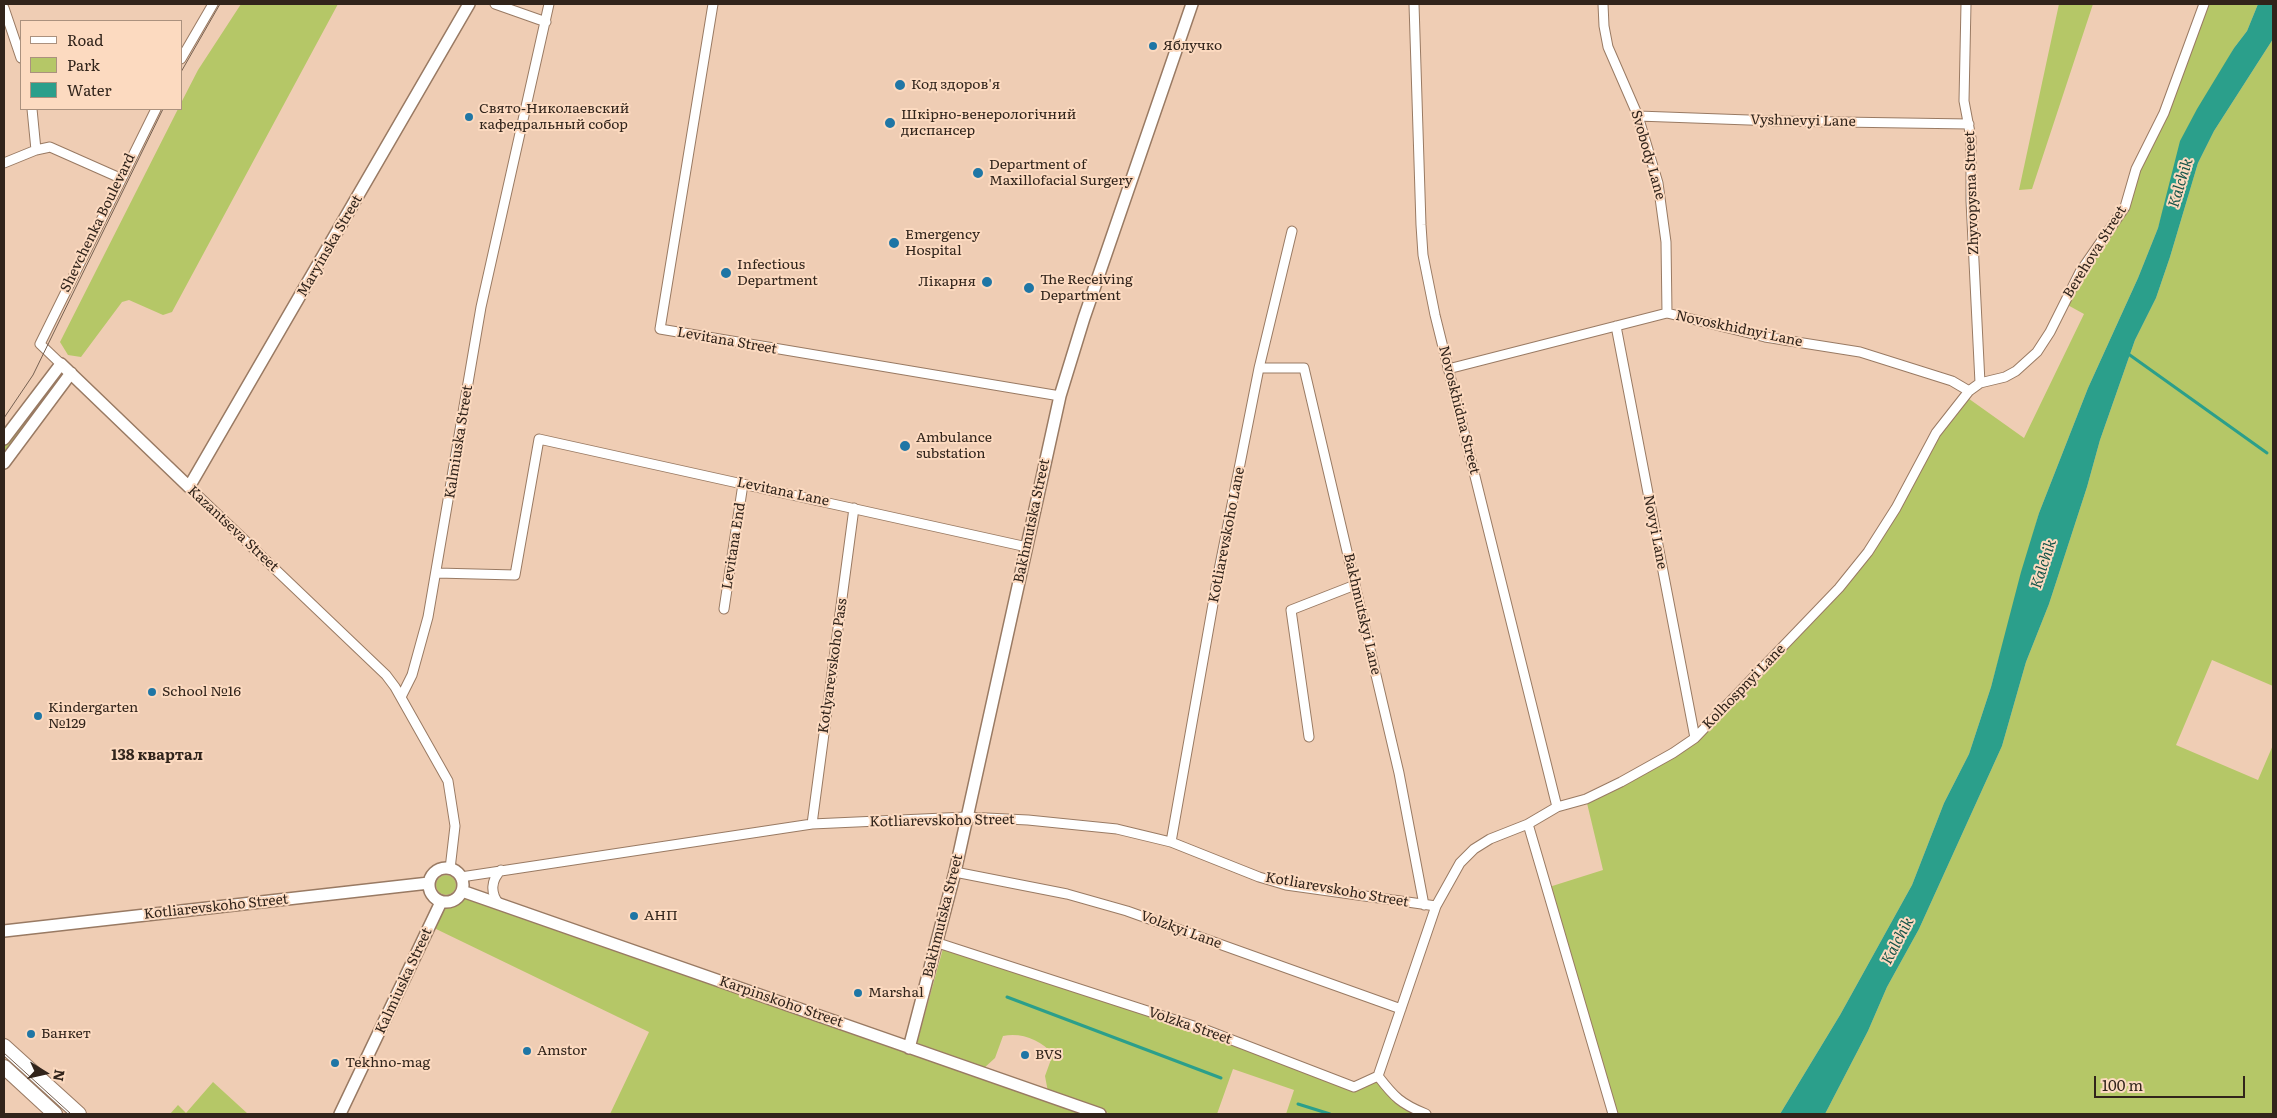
<!DOCTYPE html>
<meta charset="utf-8">
<style>
body{margin:0}
#map{position:relative;width:2277px;height:1118px;overflow:hidden;background:#efcdb4;font-family:Literata,serif}
canvas{display:block}
.frame{position:absolute;inset:0;border:5px solid #31241b;pointer-events:none}
.legend{position:absolute;left:20px;top:20px;width:162px;height:90px;box-sizing:border-box;background:#fcdac0;border:1px solid #ab917e;margin:0;padding:6px 9px;list-style:none;font-size:15px;color:#31241b}
.legend li{display:flex;align-items:center;gap:10px;height:25px}
.legend b{width:25px;border:1px solid #ab917e}
.north{position:absolute;left:20px;top:1048px;width:50px;height:50px;-webkit-text-stroke:4px #fcdac0;paint-order:stroke;rotate:100deg;font-size:14px;font-weight:700;line-height:20px;text-align:center;color:#31241b}
.north::after{content:'';display:block;margin:auto;width:18px;height:22px;background:#31241b;clip-path:polygon(50% 0,100% 100%,50% 72%,0 100%)}
.scale{position:absolute;left:2094px;top:1076px;width:151px;height:22px;box-sizing:border-box;border:2px solid #31241b;border-top:0;padding-left:6px;font-size:15px;line-height:18px;white-space:nowrap;color:#31241b;-webkit-text-stroke:4px #fcdac0;paint-order:stroke}
</style>
<div id="map">
<canvas width="2277" height="1118"></canvas>
<div class="frame"></div>
<ul class="legend">
<li><b style="height:6px;background:#fff"></b>Road</li>
<li><b style="height:14px;background:#b5c767"></b>Park</li>
<li><b style="height:14px;background:#2b9f8b"></b>Water</li>
</ul>
<div class="north">N</div>
<div class="scale">100 m</div>
</div>
<script>
const ctx = document.querySelector('canvas').getContext('2d');
ctx.lineJoin = 'round';
function fill(path, color) { ctx.fillStyle = color; ctx.fill(path, 'evenodd'); }
function strokePath(path, color, width, dash) { ctx.strokeStyle = color; ctx.lineWidth = width; ctx.lineCap = dash ? 'butt' : 'round'; ctx.setLineDash(dash || []); ctx.stroke(path); }
function drawText(font, color, halo, rows, align = 'center') {
  ctx.font = font + ' Literata,serif'; ctx.lineWidth = 4; ctx.setLineDash([]); ctx.textBaseline = 'middle'; ctx.strokeStyle = halo; ctx.fillStyle = color; for (const [text, x, y, turn = 0] of rows) {
    ctx.save(); ctx.translate(x, y); ctx.rotate((+turn || 0) * Math.PI / 180); ctx.textAlign = isNaN(turn) ? turn : align; if (halo) ctx.strokeText(text, 0, 0); ctx.fillText(text, 0, 0); ctx.restore();
  }
}
fill(new Path2D(`
 M241 4H338L172 312 163 315 129 300 122 302 81 357 68 355 60 342 178 109H181V103L198 70Z
 M2059 4H2093L2032 189 2019 190Z
 M2204 4H2258L2247 31 2234 48 2225 65 2170 188 2158 228 2138 278 2088 388 2039 513 1991 687 1969 754 1944 803 1912 885 1840 1015 1780 1114H1613L1546 888 1603 870 1586 799 1695 738 1868 552 1925 451 1965 396 2024 438 2084 314 2064 303 2125 207 2155 135Z
 M2273 39V686L2212 660 2176 745 2258 780 2273 745V1114H1825L1868 1031 1887 987 1919 929 2002 746 2026 662 2049 604 2087 487 2100 440 2135 340 2156 298 2170 257 2198 163 2214 131Z
 M43 395 47 398 4 455V447Z
 M436 885a10 10 0 1 1 20 0a10 10 0 1 1-20 0Z
 M466 897 1087 1114H610L649 1032 434 928 443 908 456 906Z
 M944 945 1206 1030 1354 1087 1378 1076 1393 1096 1426 1114H1286L1294 1090 1233 1069 1217 1114H1111L1048 1092 1045 1076 1053 1054C1041 1040 1021 1032 1003 1036L995 1058 983 1069 916 1046Z
 M213 1082 248 1114H170L178 1105 186 1113Z`), '#b5c767');
fill(new Path2D(`
 M2258 4H2273V39L2214 131 2198 163 2170 257 2156 298 2135 340 2100 440 2087 487 2049 604 2026 662 2002 746 1919 929 1887 987 1868 1031 1825 1114H1780L1840 1015 1912 885 1944 803 1969 754 1991 687 2021 572 2039 513 2088 388 2138 278 2158 228 2180 141 2197 109 2234 48 2247 31Z`), '#2b9f8b');
strokePath(new Path2D(`
 M2127 353 2267 453
 M1007 997 1221 1078
 M1298 1104 1330 1114`), '#2b9f8b', 3);
const minor = new Path2D(`
 M495 4 546 22
 M713 4 660 329 1060 396
 M1414 4 1421 225 1423 255 1435 315 1557 807
 M1603 4 1604 26 1608 47 1638 116 1658 183 1666 242 1667 313
 M1966 4 1964 101 1971 138V201L1980 383
 M4 8 21 58
 M181 59 213 4
 M32 109 36 150
 M1638 116 1776 121 1969 124
 M4 163 36 150 50 147 120 178
 M1616 326 1695 738
 M61 364 40 344 156 109
 M1259 368H1304L1399 773 1424 905
 M1448 369 1667 313 1765 337 1860 352 1952 381 1969 391
 M189 487 386 675 395 687 448 781 455 826 450 869
 M437 573 515 575 539 439 1027 547
 M724 609 743 484
 M401 697 412 675 428 617 481 307 549 4
 M1309 737 1291 610 1355 585
 M812 824 854 508
 M1528 824 1613 1114
 M1171 842 1219 570 1259 368 1292 231
 M955 872 1067 894 1127 911 1401 1009
 M461 877 812 824 966 817 1028 820 1117 829 1171 842 1259 877 1286 885 1436 906
 M499 904C490 893 491 880 501 870
 M938 943 1206 1030 1354 1087 1378 1076
 M1378 1076 1436 906 1460 863 1474 849 1490 839 1528 824 1557 807 1586 799 1621 782 1673 753 1695 738 1839 588 1868 552 1896 508 1936 433 1969 391 1980 383 2005 377 2016 371 2037 352 2050 332 2080 272 2125 207 2136 169 2164 113 2204 4
 M1378 1076C1394 1097 1401 1104 1426 1114`);
const tertiary = new Path2D(`
 M4 439 61 364 189 487 469 4
 M4 463 71 373
 M429 885a17 17 0 1 1 34 0a17 17 0 1 1-34 0Z
 M462 891 1100 1114
 M4 931 429 883
 M909 1048 955 872 1060 396 1084 318 1192 4
 M340 1114 441 902`);
const primary = new Path2D(`
 M4 1046 79 1114
 M4 1067 55 1114`);
strokePath(minor, '#997a63', 11);
strokePath(tertiary, '#997a63', 14);
strokePath(primary, '#997a63', 16);
strokePath(minor, '#fff', 9);
strokePath(tertiary, '#fff', 11);
strokePath(primary, '#fff', 14);
strokePath(new Path2D(`
 M181 72 220 4
 M4 418 33 375 163 109
 M4 1053 71 1114`), '#756051', 1);
for (const [x, y, r, color] of [
 [1153,46,5,"#1f76a5"],
 [900,85,6,"#1f76a5"],
 [469,117,5,"#1f76a5"],
 [890,123,6,"#1f76a5"],
 [978,173,6,"#1f76a5"],
 [894,243,6,"#1f76a5"],
 [726,273,6,"#1f76a5"],
 [987,282,6,"#1f76a5"],
 [1029,288,6,"#1f76a5"],
 [905,446,6,"#1f76a5"],
 [152,692,5,"#1f76a5"],
 [38,716,5,"#1f76a5"],
 [634,916,5,"#1f76a5"],
 [858,993,5,"#1f76a5"],
 [31,1034,5,"#1f76a5"],
 [527,1051,5,"#1f76a5"],
 [1025,1055,5,"#1f76a5"],
 [335,1063,5,"#1f76a5"]
]) { const dot = new Path2D(); dot.arc(x, y, r, 0, 2 * Math.PI); ctx.fillStyle = color; ctx.fill(dot); strokePath(dot, '#fcdac0', 2); }
drawText('14px', '#31241b', '#fcdac0', [
 ["Яблучко",1163,46],
 ["Код здоров'я",911,85],
 ["Свято-Николаевский",479,109],
 ["кафедральный собор",479,125],
 ["Шкірно-венерологічний",901,115],
 ["диспансер",901,131],
 ["Department of",989,165],
 ["Maxillofacial Surgery",989,181],
 ["Emergency",905,235],
 ["Hospital",905,251],
 ["Infectious",737,265],
 ["Department",737,281],
 ["The Receiving",1040,280],
 ["Department",1040,296],
 ["Лікарня",976,282,"right"],
 ["Ambulance",916,438],
 ["substation",916,454],
 ["School №16",162,692],
 ["Kindergarten",48,708],
 ["№129",48,724],
 ["АНП",644,916],
 ["Marshal",868,993],
 ["Банкет",41,1034],
 ["Amstor",537,1051],
 ["BVS",1035,1055],
 ["Tekhno-mag",345,1063]
], 'left');
drawText('14px', '#31241b', '#fcdac0', [
 ["Vyshnevyi Lane",1803,121,1],
 ["Svobody Lane",1648,155,74],
 ["Zhyvopysna Street",1972,193,-92],
 ["Shevchenka Boulevard",98,223,-64],
 ["Maryinska Street",330,246,-60],
 ["Berehova Street",2095,252,-58],
 ["Novoskhidnyi Lane",1739,329,12],
 ["Levitana Street",727,341,10],
 ["Novoskhidna Street",1459,410,76],
 ["Kalmiuska Street",459,442,-81],
 ["Levitana Lane",783,492,12],
 ["Bakhmutska Street",1032,521,-78],
 ["Kazantseva Street",233,529,43],
 ["Novyi Lane",1655,532,79],
 ["Kotliarevskoho Lane",1227,535,-79],
 ["Levitana End",734,546,-81],
 ["Bakhmutskyi Lane",1362,614,77],
 ["Kotlyarevskoho Pass",833,666,-82],
 ["Kolhospnyi Lane",1744,687,-46],
 ["Kotliarevskoho Street",942,821,-1],
 ["Kotliarevskoho Street",1337,890,10],
 ["Kotliarevskoho Street",216,907,-6],
 ["Bakhmutska Street",943,916,-76],
 ["Volzkyi Lane",1181,930,20],
 ["Kalmiuska Street",404,981,-65],
 ["Karpinskoho Street",781,1002,19],
 ["Volzka Street",1190,1026,19]
]);
drawText('italic 15px', '#155348', '#fcdac0', [
 ["Kalchik",2181,183,-73],
 ["Kalchik",2044,564,-72],
 ["Kalchik",1898,941,-62]
]);
drawText('bold 15px', '#31241b', '#fcdac0', [
 ["138 квартал",157,756]
]);
</script>
